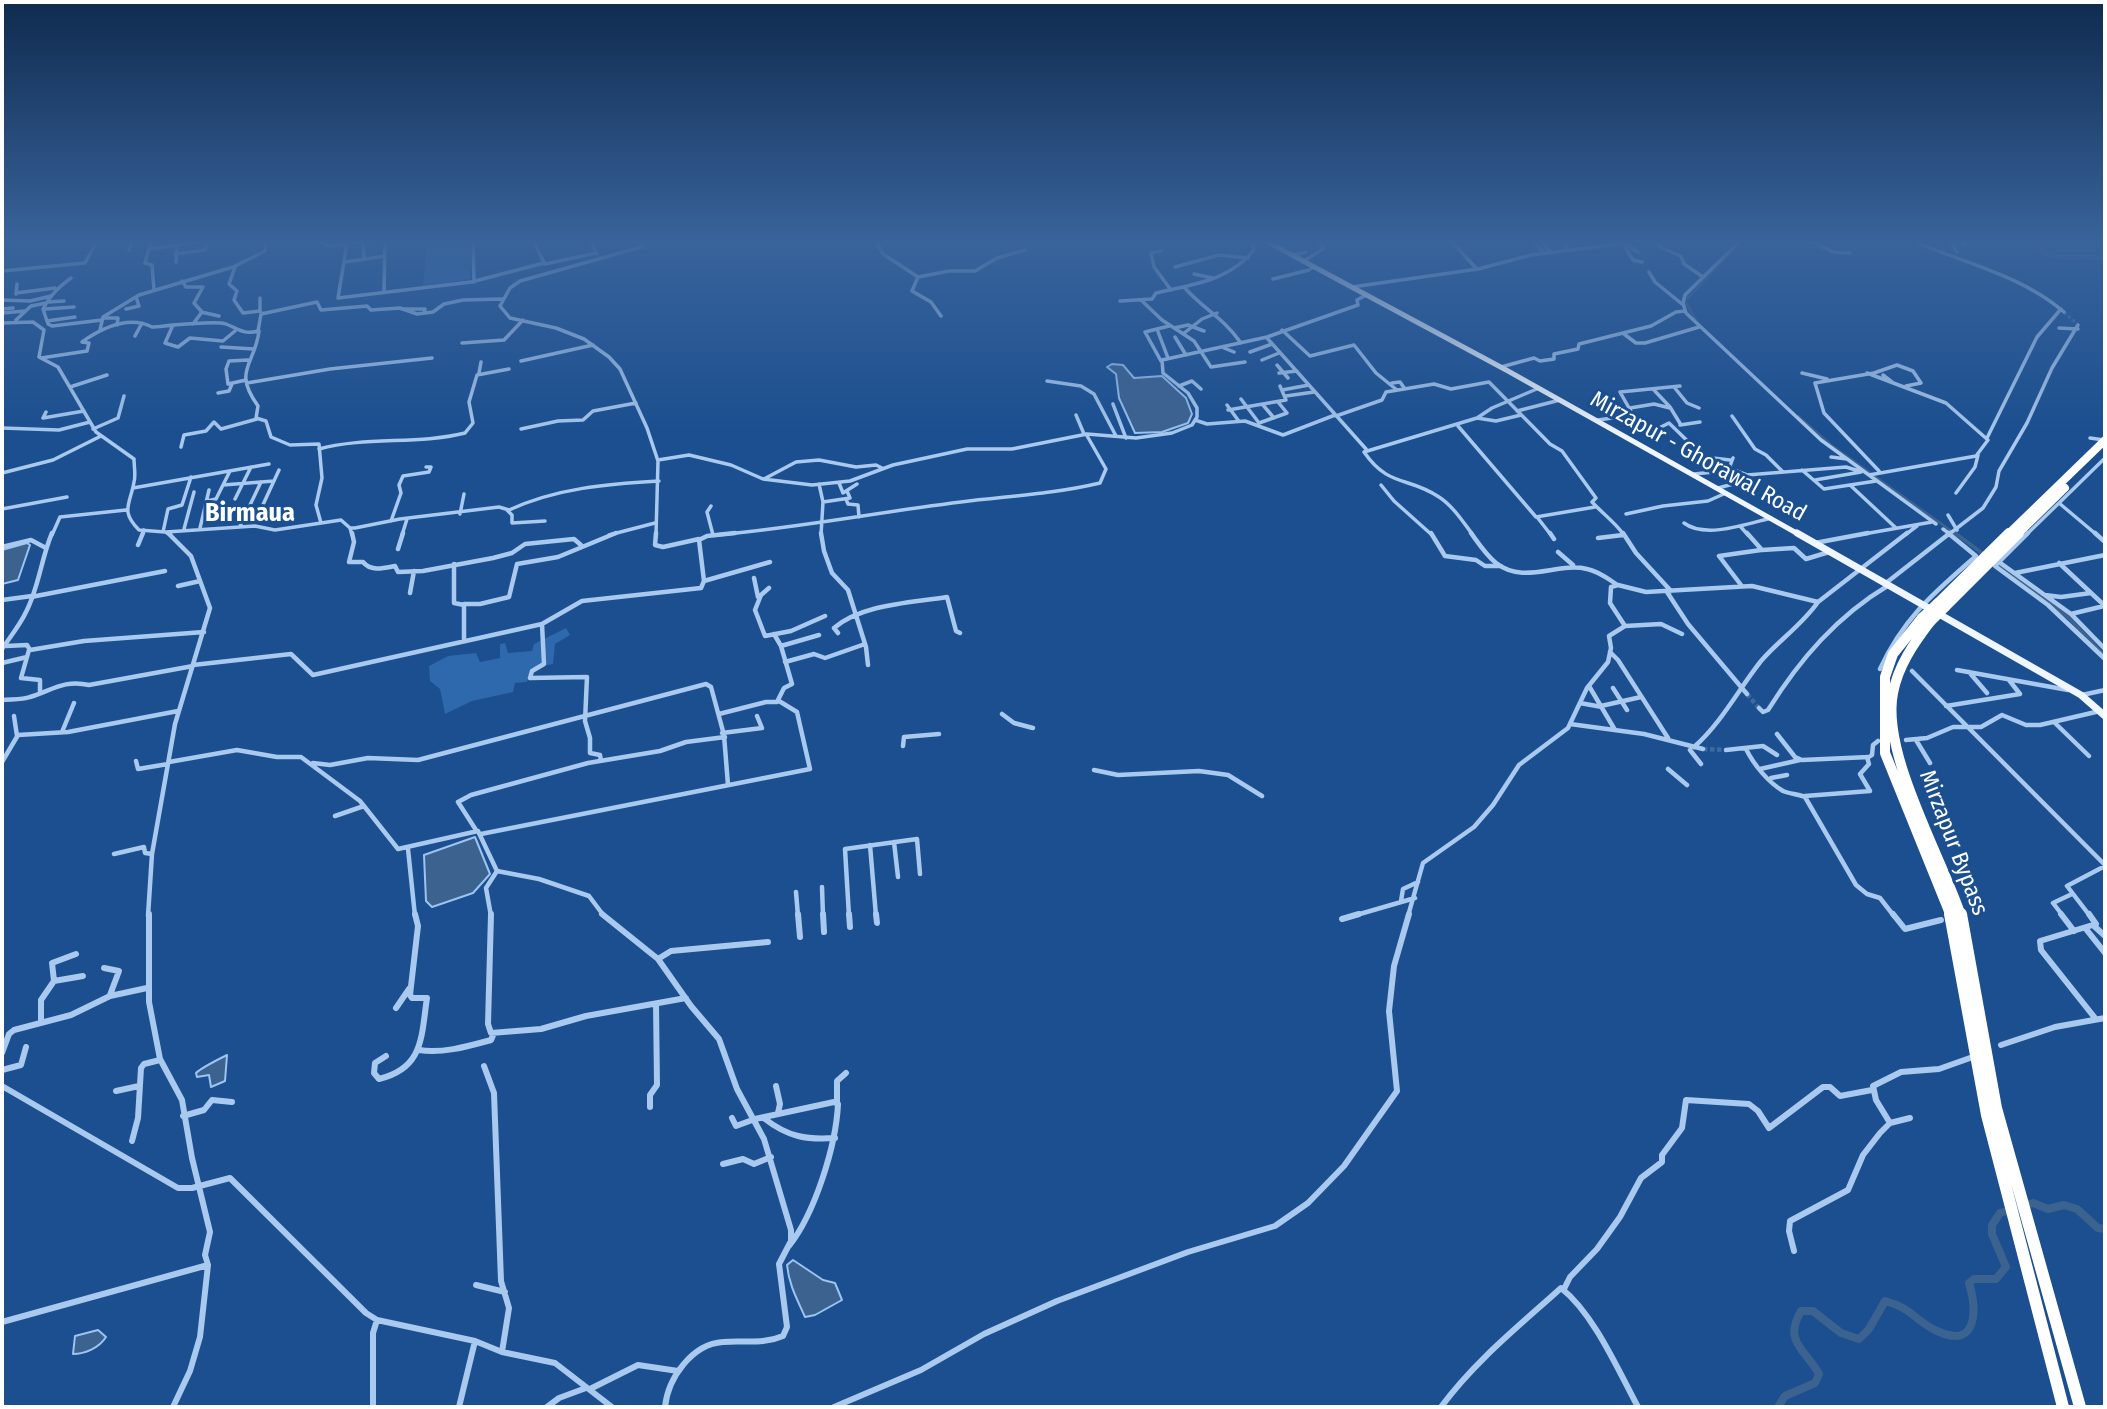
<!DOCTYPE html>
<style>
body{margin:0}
#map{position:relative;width:2107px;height:1409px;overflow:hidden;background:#1b4f8f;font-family:"Fira Sans Condensed",sans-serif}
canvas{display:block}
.frame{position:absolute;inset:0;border:4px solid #fff;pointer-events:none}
</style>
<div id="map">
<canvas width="2107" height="1409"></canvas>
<div class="frame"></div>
</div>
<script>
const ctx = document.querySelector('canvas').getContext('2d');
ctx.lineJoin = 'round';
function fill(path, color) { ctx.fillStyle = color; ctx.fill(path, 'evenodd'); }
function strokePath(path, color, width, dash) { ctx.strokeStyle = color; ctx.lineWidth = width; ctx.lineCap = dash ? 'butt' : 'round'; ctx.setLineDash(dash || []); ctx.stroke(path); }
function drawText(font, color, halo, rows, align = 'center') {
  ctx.font = font + ' "Fira Sans Condensed",sans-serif'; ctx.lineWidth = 6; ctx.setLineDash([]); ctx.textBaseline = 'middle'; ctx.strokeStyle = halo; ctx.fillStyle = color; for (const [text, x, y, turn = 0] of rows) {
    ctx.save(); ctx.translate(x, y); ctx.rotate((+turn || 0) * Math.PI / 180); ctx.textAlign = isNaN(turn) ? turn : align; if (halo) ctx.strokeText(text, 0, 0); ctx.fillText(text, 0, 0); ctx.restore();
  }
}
fill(new Path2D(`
 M471 244 470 279 423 286 426 250Z
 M566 628 570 635 555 644 553 664 531 668 527 682 515 683 513 692 472 701 445 714 440 689 430 681 429 666 448 656 476 653 480 662 500 658V644L505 643 508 653 532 651 534 644Z`), '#2e69ad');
const water = new Path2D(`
 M1112 364 1123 365 1134 378 1162 376 1186 398 1192 414 1188 423 1162 432 1135 433 1119 398 1116 374 1107 367Z
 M27 543 30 545 18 580 2 584V550Z
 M475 837 490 874 473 893 432 907 426 901 424 855Z
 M227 1055 225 1081 211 1087 209 1075 197 1077 196 1073C201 1068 221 1058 227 1055Z
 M793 1260 823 1280 835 1283 842 1300 815 1315 805 1317C797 1299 789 1285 787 1265Z
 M98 1330 106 1337C99 1348 85 1354 73 1354L75 1336Z`);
fill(water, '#3c6290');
strokePath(water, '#9cc4f0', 2);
strokePath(new Path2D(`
 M1696 320 1685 301 1742 241
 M1798 416 1831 445 1957 535`), '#3c6290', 2.5);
strokePath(new Path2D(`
 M1955 533 1986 556
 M1995 562 2068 617 2105 656`), '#3c6290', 3.5);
strokePath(new Path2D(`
 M2031 241C2051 267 2077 253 2105 258`), '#3c6290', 4.5);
strokePath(new Path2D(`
 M1778 1407 1785 1396 1815 1383 1819 1374C1805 1349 1783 1342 1801 1311H1813L1841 1333 1859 1339 1869 1329 1885 1301C1912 1308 1915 1321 1937 1331 1978 1350 1977 1310 1969 1283L1974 1279H1996L2006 1267 1992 1234V1225L2000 1213 2033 1203 2048 1209 2064 1205 2077 1209 2098 1228 2105 1229`), '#3c6290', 8);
strokePath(new Path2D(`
 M2064 312 2078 325`), '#3d69a0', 3.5, [3.5, 2]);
strokePath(new Path2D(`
 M1747 694 1759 708
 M1703 749 1726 750`), '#3d69a0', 4.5, [4.5, 2.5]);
strokePath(new Path2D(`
 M151 241 145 263 152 265 154 290
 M320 241 329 246 362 241
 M363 241 364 259
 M473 241 474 282
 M533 241 545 264 596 253
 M590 241 597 254
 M643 241 641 247 520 281 510 288 500 306 510 318 556 328 584 339 609 357 620 369 647 428 658 461 656 535
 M876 241 883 254 918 277 949 271H975L997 258 1025 250
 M1451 241 1477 269
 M1533 241 1544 253
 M1541 241 1551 252
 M1561 241 1569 249
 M1654 241 1662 248 1681 256 1684 264 1703 277
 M1740 241 1685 295 1683 303 1686 313 1821 440 1936 524
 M1811 241 1833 252 1850 253
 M1913 241C1964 263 2021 275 2064 312
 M1950 241 1957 252
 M1960 241 1965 245
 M2 243 4 241
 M347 243 338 298 471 282 544 263
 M1625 243 1638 252
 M1627 244 1625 247 1633 260 1642 262
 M207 245 215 241
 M150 249 206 241
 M129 250 132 241
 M1161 251 1151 253 1154 267 1171 290
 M175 254 205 250 207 246 204 243
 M1293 255 1306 252
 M1304 261 1324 248 1318 241
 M176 262 177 245
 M345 262 385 256
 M235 267 229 284 237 291 234 300 243 313 260 311 262 314
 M1175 267 1219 255 1248 258
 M2 271 85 263 97 241
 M1649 272 1655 282 1682 304
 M1194 274 1213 278
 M918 277 912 291 931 302 941 316
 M71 278C59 287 50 295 43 309L48 324 52 326 102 320
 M1273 279 1309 270 1314 266
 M182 281 186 287H203L194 303 202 312 193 324
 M1184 287C1204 310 1222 316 1241 343
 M1352 287 1478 269 1531 255 1625 243 1623 241
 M384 292 385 241
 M16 293 55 288
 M16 294 17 284
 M260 298V311
 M2 300 30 301 51 296
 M1141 300 1162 320 1194 341 1211 367 1245 362
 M1120 301 1152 299 1156 293C1193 284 1229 281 1254 250L1251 241
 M48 302 64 301
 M2 309 13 308
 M45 309 74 307
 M126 309 139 306 136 297
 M402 309H425L424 313
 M201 312 219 316
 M2 313 25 311
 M103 318H118L117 325
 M16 320 31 306 46 303
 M47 321 75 317
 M2 323 33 322 44 330 39 357 58 367 96 432 134 459C134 467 136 475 134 482 130 505 120 511 139 530L165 532 171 535
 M173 325 165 343 178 347 190 338 223 341 235 331
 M1174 328 1188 325 1204 331
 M2059 328 2078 329
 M1157 329 1168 358
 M100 330 103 317 139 295 233 267 265 251 266 241
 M1282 330 1310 356 1354 345 1376 373 1397 390
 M259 331C255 365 232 370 258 406L256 418 266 421 271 437 290 445 319 444 322 478 316 505 321 523
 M1183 334 1202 319 1217 313
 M1624 334 1636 343H1645L1699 327
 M135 336 142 323
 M1175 337 1186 355
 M1267 338 1366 449
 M462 343 504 340 523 320
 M221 347 254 349
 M1224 348 1234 352
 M1250 352 1272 344
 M41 358 87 351 89 343 82 342C102 328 128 315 152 327 166 326 216 320 226 324 239 329 243 335 258 331L261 314 317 302 321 310 367 306 371 310 400 308 417 314 433 312 444 304 463 300 502 299
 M1262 360 1279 353
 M521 361 593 345
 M1161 361 1145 332 1169 326
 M1277 365 1288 378
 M1501 367 1534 358 1540 361 1554 359V354L1578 349 1579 344 1651 326 1676 312 1685 311
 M479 373 481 362
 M1279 373 1297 371
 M1802 373 1827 379
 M1867 373 1946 403 1988 440 1976 456 1869 475
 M1883 375 1892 382
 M246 380 228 384 226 369 229 361 248 360
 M1047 381 1081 386 1094 394 1116 436
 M247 383 330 369 432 358
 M1392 383 1400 382 1405 389
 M1179 386 1192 381 1201 389
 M70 387 107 375
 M1674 387 1687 403 1699 408
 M1653 389 1670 407 1681 425
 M1282 390 1309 385
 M218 393 229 391 232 384
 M1286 396 1314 392
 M1241 399 1259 423
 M1113 404 1126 438
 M1227 405 1238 420
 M1263 405 1274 418
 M1630 408 1654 404 1670 408
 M1228 410 1286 400 1280 386
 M1517 411 1560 400
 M46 412 43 418 84 411
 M1076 415 1084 434
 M1633 415 1653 431 1669 423 1704 457 1730 460
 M1336 416 1382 400 1386 392 1434 384 1451 389 1489 382 1550 444 1562 451 1596 498 1592 502C1603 514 1615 522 1624 535
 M1732 416 1755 449 1766 455 1782 471
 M1477 418 1492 408 1539 388
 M1195 420 1207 424 1245 421 1283 435 1335 415
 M1598 420 1633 415 1620 392 1680 386
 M1259 423 1287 413 1278 402
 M1680 425 1700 422
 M1458 426 1536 517 1595 507
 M2 428 59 430 90 422
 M93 429 118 418 124 396
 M521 429 558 421 583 420 593 411 636 403
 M1987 438 2037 337 2061 309
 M2090 438 2104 440
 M181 447 184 435 206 431 214 422 221 429 257 419
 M319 449C367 436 417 445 465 433L473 423 469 402 477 375 509 369
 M1831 457 1847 459
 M658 460 689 455 731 465 763 479 812 485 850 481 893 465 967 449H1012L1087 434 1136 438 1172 433 1192 425 1197 417V408L1188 393 1163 373 1162 360 1267 337 1358 305 1357 300 1366 295
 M1732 470 1730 466 1733 458
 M1802 470 1824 489 1876 481
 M1879 471 1824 413 1815 383 1874 373 1897 365 1913 371 1921 383 1906 386
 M2 473 53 460 101 436
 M1694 474 1734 470 1747 475 1846 467 1859 471
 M764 479 796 462 819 460 856 467 876 465 882 468
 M1815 480 1861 472
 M839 483 843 493 857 484
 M819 484 823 502
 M223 485 274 481
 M1381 485 1394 501 1432 535
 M1850 485 1896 528
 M133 488 269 464
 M1718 488 1737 483V478L1745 475
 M1956 493 1975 467 1978 455
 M235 499 251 467
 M846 499 848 504 858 505 859 517
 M207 501 216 499 230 471
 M2059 503 2105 458
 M711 506 707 512 713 535
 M2 509 67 497
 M507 510 512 515V523L545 521
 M247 512 261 509 279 470
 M460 514 464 494
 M1626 514 1663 506 1708 501 1726 493
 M1948 515 1957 530
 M1537 517 1551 535
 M391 521 401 493 399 485 403 476 429 472 431 467H426
 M1684 523C1705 539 1747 524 1771 518
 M240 526 261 482
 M1740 526 1748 535
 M200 528 209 490
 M350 528 352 535
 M184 529 194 492
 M1943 529 1951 535
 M163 532 168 509 182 505 191 477
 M166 532 255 526 275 530 341 520 350 528H355L400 519 499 507 509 510C557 488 607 484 659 481
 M52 535 60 517 126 510
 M142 535 144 530
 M402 535 407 519
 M609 535 655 523
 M716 535C798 528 879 512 961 502 1008 496 1054 494 1100 483L1106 469 1086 434
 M821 535 823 502 850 498 847 491
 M1473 535C1463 522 1453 506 1439 497 1408 476 1389 488 1364 452L1477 418 1496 421 1521 415
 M1858 535 1932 522
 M1905 535 1917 526
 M1948 535 1983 508 1996 487 1999 471 2027 423 2052 368 2078 325
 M2026 535 2059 503 2097 535`), '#a9c9ee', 3.5);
strokePath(new Path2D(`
 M352 533 354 542 349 562H363C371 572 384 568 395 566L398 572 423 571 493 558 512 553 525 544 574 539 582 546
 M656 533 655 545 663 547 699 539
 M821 533 824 551 832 573 848 590 866 647 868 665
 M1431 533 1445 556 1476 560 1485 566H1501
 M1471 533C1479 544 1486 555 1496 563 1524 585 1557 562 1587 569 1598 571 1607 578 1616 584
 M1550 533 1554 539
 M1623 533 1636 553 1671 591
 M1747 533 1762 550 1794 548 1806 559 1829 552
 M2028 533 1995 566 2048 605 2105 659
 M2095 533 2105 542
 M1598 538 1623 535
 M1815 543 1868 533
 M138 545 143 533
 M2 547 31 540 46 548
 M398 549 403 533
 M1558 552 1573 565
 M1999 562 2071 614 2105 649
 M2059 563 2105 606
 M454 564V603L464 605V640
 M2015 573 2105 555
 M754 578 758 597
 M704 581 770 562
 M1886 583 1950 533
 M1741 585 1719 556 1761 550
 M178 586 200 581
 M769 588 761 595 755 610 765 636 791 631 825 616
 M1667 592 1688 624 1747 694
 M410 593 414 571
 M2045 595 2061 597 2091 593
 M31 597 165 571
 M2 600 32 596
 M464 604H480L509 597 517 564 558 557 616 533
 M2071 614 2104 606
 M542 624 544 664 532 671 530 678 587 677 585 721 590 738V753L600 755 601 761
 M1625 626 1661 624 1682 634
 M838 633 834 628C862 604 911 603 947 597L956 631 960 633
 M6 646 27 645 30 650 84 641 204 632
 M781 646 819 635
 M2 649C10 637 20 625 26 612 39 587 41 559 52 533
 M29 650 21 678 40 680V692
 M1610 652 1618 660 1668 738
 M785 662 814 654 825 658 865 644
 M2 663 27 657
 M193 665 291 654 313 675 542 624 582 601 701 588 704 581 699 540 707 536 735 533
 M1880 669C1904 617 1934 593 1976 556L1948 533
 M1957 670 2068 690
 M1912 671 2105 865
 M1969 672 1987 693
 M1589 686 1615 730
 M1613 688 1627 710
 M2082 695 2105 690
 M2 700C11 699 22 700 30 697 51 691 64 679 89 685L193 666
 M1580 703 1602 707
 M1601 706 1641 697
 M1946 706 2020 694 2009 680
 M1759 708 1763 712 1768 710C1800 659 1837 616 1889 585
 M719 714 766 702H777L784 688 792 684 781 646 774 634
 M1002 714 1014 723 1033 728
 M14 716 17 736
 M2055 723 2089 756
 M1570 724 1644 734 1703 749
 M62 732 74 703
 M722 733 762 728 757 716
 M1777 734 1795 757 1802 760 1869 757 1872 755 1873 745 1878 741
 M1906 740 1927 738 1953 727H1981L2002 715 2026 725H2040L2100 711
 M1916 740 1930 763
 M903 746 904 737 939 734
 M1694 747C1722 722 1738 690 1761 661 1779 640 1802 625 1818 602
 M1746 749C1754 765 1768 782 1783 791 1790 794 1798 794 1805 797L1856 885 1867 894 1880 898 1894 916
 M1690 750 1701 764
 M1726 750 1763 746 1777 755
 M136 761 138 769 168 764
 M2 762 18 735 68 732 178 711
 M169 762 237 750 277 757H301L360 801 398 849 478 831 497 871 539 879 589 896 604 916
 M313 763 330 765 368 758 418 760 706 684 711 687 724 735 728 785
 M1668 769 1687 785
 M1760 769 1800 760
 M1094 770 1118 775 1199 771 1228 775 1262 796
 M1771 778 1787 775
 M1805 796 1870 791 1860 774 1869 764 1867 757
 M335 816 364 806
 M476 830 458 802 471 795 588 763 660 751 686 742 725 737
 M481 834 810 769 797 712 779 701
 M894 842 898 877
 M870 845 876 916
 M408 849 415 916
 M114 854 144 847 145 853 152 854
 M822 887 823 916
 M796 892 798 916
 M1401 901 1403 889 1418 882
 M148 916 152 854 175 724 210 608 191 556 168 533
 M491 916 486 888 497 871
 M849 916 845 849 917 839 920 874
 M1353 916 1415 898
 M1408 916 1423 863 1474 827 1493 805 1519 765 1568 728 1587 688 1608 662 1611 648 1609 636 1625 626 1610 603 1611 587 1618 585 1646 592 1752 586 1818 602 1907 533
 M2063 916 2053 903 2072 894
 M2090 916 2067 886 2105 866`), '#a9c9ee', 4.5);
strokePath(new Path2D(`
 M149 914V1002L160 1059 182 1100 192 1158 210 1232 205 1255 208 1265 200 1337 190 1371 173 1407
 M491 914 488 1024 491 1033 541 1029 586 1016 686 998
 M602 914 658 959 691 1006 719 1039 737 1089 764 1139 791 1230V1241L779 1264 787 1327 783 1336C762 1345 745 1340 723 1342 692 1344 668 1378 665 1407
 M798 914 800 937
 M823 914 824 932
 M849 914 850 927
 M876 914 877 923
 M1893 914 1905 929 1941 920
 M2061 914 2074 931
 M2089 914 2096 924 2040 941 2041 950 2095 1018
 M1342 919 1359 914
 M2094 926 2105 936
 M2086 929 2105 953
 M658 959 671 951 768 942
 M104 968 119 971 110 995
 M54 981 83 976
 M396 1008 409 989
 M41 1022V1000L54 981 52 963 76 954
 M2001 1045 2055 1027 2105 1018
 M419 1050C442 1054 469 1046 491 1040L494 1033
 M2 1053 9 1034 14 1030 71 1015 110 996 147 988
 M386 1056 375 1063 374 1073 379 1079C424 1068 421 1037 427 998H412L410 995 418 926 415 914
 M484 1066 494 1093 501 1281 509 1308 502 1352
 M2 1070 21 1065 26 1047
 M2 1086 178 1188H192L230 1178 366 1313 377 1320 475 1341 502 1352 555 1363 612 1407
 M776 1086 780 1104 778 1113
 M116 1091 139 1086
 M837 1103V1081L846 1073
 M650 1107V1095L657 1085 656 1004
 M183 1116 204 1110 212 1100 232 1102
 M732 1118 736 1126 755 1119 834 1102 838 1104C836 1146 815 1213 789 1246
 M765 1119C788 1137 807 1140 835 1138
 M1890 1123 1876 1100 1873 1086 1901 1072 1939 1069 1970 1058
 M132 1141 138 1118 141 1068 144 1064 160 1060
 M723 1164 743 1159 754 1164 771 1157
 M1794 1251 1789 1231 1790 1221 1848 1190 1863 1155 1880 1133 1890 1123 1910 1118
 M476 1285 505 1292
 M1564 1289 1570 1277 1597 1249 1620 1217 1641 1178 1662 1162V1155L1682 1128 1686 1100 1749 1104 1758 1111 1769 1128 1823 1087H1830L1840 1096 1872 1090
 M2 1322 208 1265
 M590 1389 638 1365 678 1371
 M373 1407V1333L377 1320
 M459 1407 475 1341
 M547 1407 559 1398 586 1388
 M834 1407 921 1370 984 1334 1057 1301 1188 1252 1275 1226 1308 1203 1344 1166 1397 1091 1389 1011 1394 966 1409 914
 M1441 1407C1475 1361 1519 1326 1561 1288 1594 1314 1618 1370 1638 1407`), '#a9c9ee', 6);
strokePath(new Path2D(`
 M1266 241 1508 371 1800 535`), '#f0f6ff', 5);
strokePath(new Path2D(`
 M1797 533 2081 695 2105 716`), '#f0f6ff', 7);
strokePath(new Path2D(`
 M2007 535 2105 440
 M2017 535 2065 488`), '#fff', 8);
strokePath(new Path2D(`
 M1938 603 2009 533
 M1945 607 2019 533
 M1922 618 1893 654 1885 677V753L1951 916
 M1930 622C1914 643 1898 666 1893 693 1881 753 1941 856 1961 916`), '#fff', 10);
strokePath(new Path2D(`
 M1950 914 1987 1115 2063 1407
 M1961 914 1996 1108 2080 1407`), '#fff', 12);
strokePath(new Path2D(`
 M1922 618 1938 603
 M1930 622 1945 607`), '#fff', 10);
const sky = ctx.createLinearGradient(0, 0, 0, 438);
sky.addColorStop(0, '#0f2b4f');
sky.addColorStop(0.55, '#39639b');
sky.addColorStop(1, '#39639b00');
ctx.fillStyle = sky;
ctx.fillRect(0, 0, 2107, 438);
drawText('23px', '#fff', '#1b4f8f', [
 ["Mirzapur - Ghorawal Road",1698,457,29],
 ["Mirzapur Bypass",1953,843,69]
]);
drawText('bold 26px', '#fff', '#1b4f8f', [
 ["Birmaua",250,514]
]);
</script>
